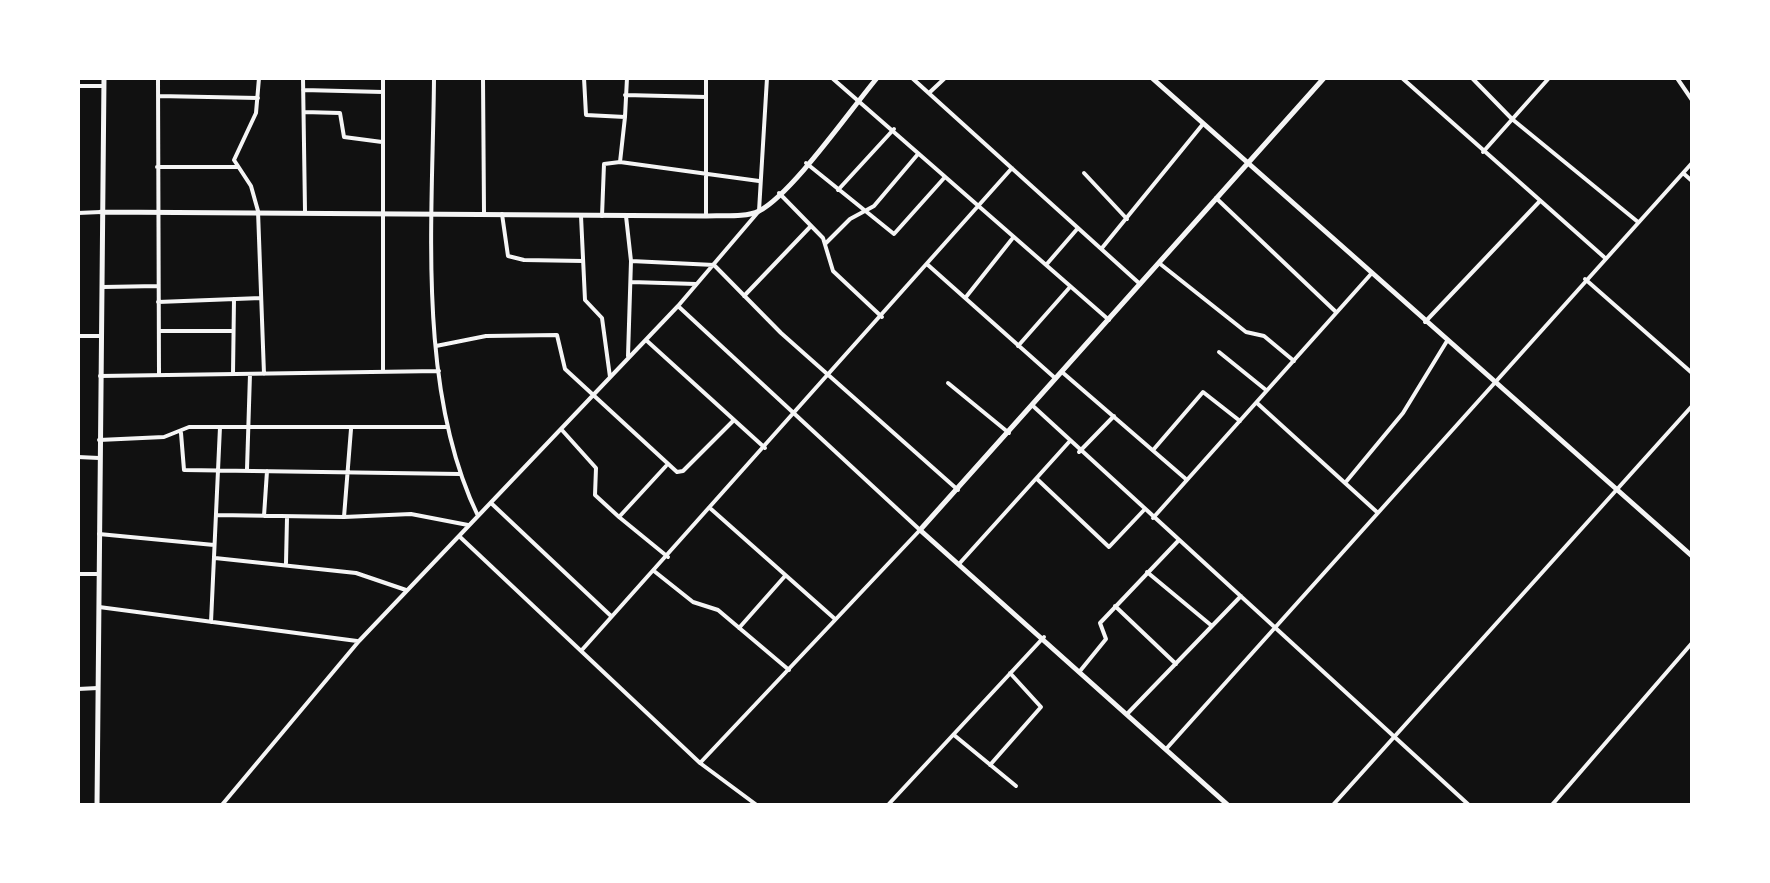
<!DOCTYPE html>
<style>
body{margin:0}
#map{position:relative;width:1770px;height:883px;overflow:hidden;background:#111;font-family:Mulish,sans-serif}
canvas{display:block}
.frame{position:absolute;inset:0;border:80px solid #fff;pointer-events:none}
</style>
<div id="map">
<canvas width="1770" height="883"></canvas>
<div class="frame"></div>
</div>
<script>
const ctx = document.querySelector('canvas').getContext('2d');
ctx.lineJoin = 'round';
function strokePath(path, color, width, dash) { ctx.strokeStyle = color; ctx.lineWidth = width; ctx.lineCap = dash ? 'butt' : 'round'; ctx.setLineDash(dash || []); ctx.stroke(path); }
strokePath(new Path2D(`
 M158 78 159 375
 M259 78 256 113 234 160 251 186 258 211 264 374
 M303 78 305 211
 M383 78V372
 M434 78C433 217 416 388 478 516
 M483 78 484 213
 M584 78 586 115 625 117 620 162 604 164 602 216
 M832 78 1109 320
 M912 78 1140 284
 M1085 78H1094
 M1402 78 1604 257
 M1472 78 1512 119 1638 222
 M1677 78 1692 100
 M78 86H104
 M303 90 383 92
 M929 93 945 78
 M625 95 706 97
 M158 96 258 98
 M304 112 340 113 344 137 382 142
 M625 117 627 78
 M1483 152 1549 78
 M620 162 759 181
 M806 163 894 234 945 177
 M157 167H237
 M1084 173 1127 219
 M1683 173 1692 181
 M838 190 894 129
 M779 193 823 238 833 271 882 317
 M1216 198 1336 312
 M78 213 101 212
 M502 214 508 256 524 260 583 261
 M581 216 585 300 602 318 610 377
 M626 216 631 261 628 356
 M706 216V78
 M826 243 850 219 874 206 918 154
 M1102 248 1203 124
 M631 261 714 265 781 333 958 490
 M1159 263 1246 332 1264 336 1294 361
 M928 265 1055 378
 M1046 265 1078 228
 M1585 279 1692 373
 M631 282 696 284
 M103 287 158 286
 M744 296 810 227
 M966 297 1012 239
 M158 302 261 298
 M1425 322 1539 202
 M159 331H233
 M78 336H100
 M646 340 765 448
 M436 346 486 336 557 335 565 369 677 472 683 471 734 420
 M1018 346 1070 287
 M1219 352 1266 390
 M1062 372 1187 480
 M233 374 234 299
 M100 376 439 371
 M948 383 1009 433
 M1257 403 1378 513
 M1033 406 1470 806
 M561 429 596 468 595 495 619 517
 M181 433 184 470 460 474
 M99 440 164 437 189 427H447
 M1154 449 1203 392 1240 421
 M1079 452 1114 416
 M78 457 99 458
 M666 466 619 517 668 557
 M247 469 250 374
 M1037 479 1109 547 1144 510
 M1345 483 1403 413 1447 341
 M491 503 611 616
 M711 509 835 619
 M217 515 344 517 351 429
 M264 516 267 471
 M344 517 411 514 468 525
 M1153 518 1371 274
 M99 534 214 545
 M459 536 700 763 920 530 678 306
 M215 558 356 573 406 590
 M286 563 287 518
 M959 564 1069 442
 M654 571 693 602 718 610 789 670
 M1147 572 1212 626
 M78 574H98
 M1115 606 1176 664
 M99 607 357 641
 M211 622 220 427
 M739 628 785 576
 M581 651 1012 168
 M1080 671 1106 639 1100 623 1179 540
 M78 689 98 688
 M1128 713 1241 596
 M954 735 1016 786
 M1167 748 1692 163
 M700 763 758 806
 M990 765 1041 707 1010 673
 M221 806 359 641 678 306 759 211 767 78
 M887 806 1044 637
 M1332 806 1692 406
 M1551 806 1692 643`), '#f5f5f5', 4);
strokePath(new Path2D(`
 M1152 78 1692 556
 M101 212 706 216C721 215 745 218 759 211 792 194 851 109 877 78
 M97 806 104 78
 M1229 806 920 530 1324 78`), '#f5f5f5', 5);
</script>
